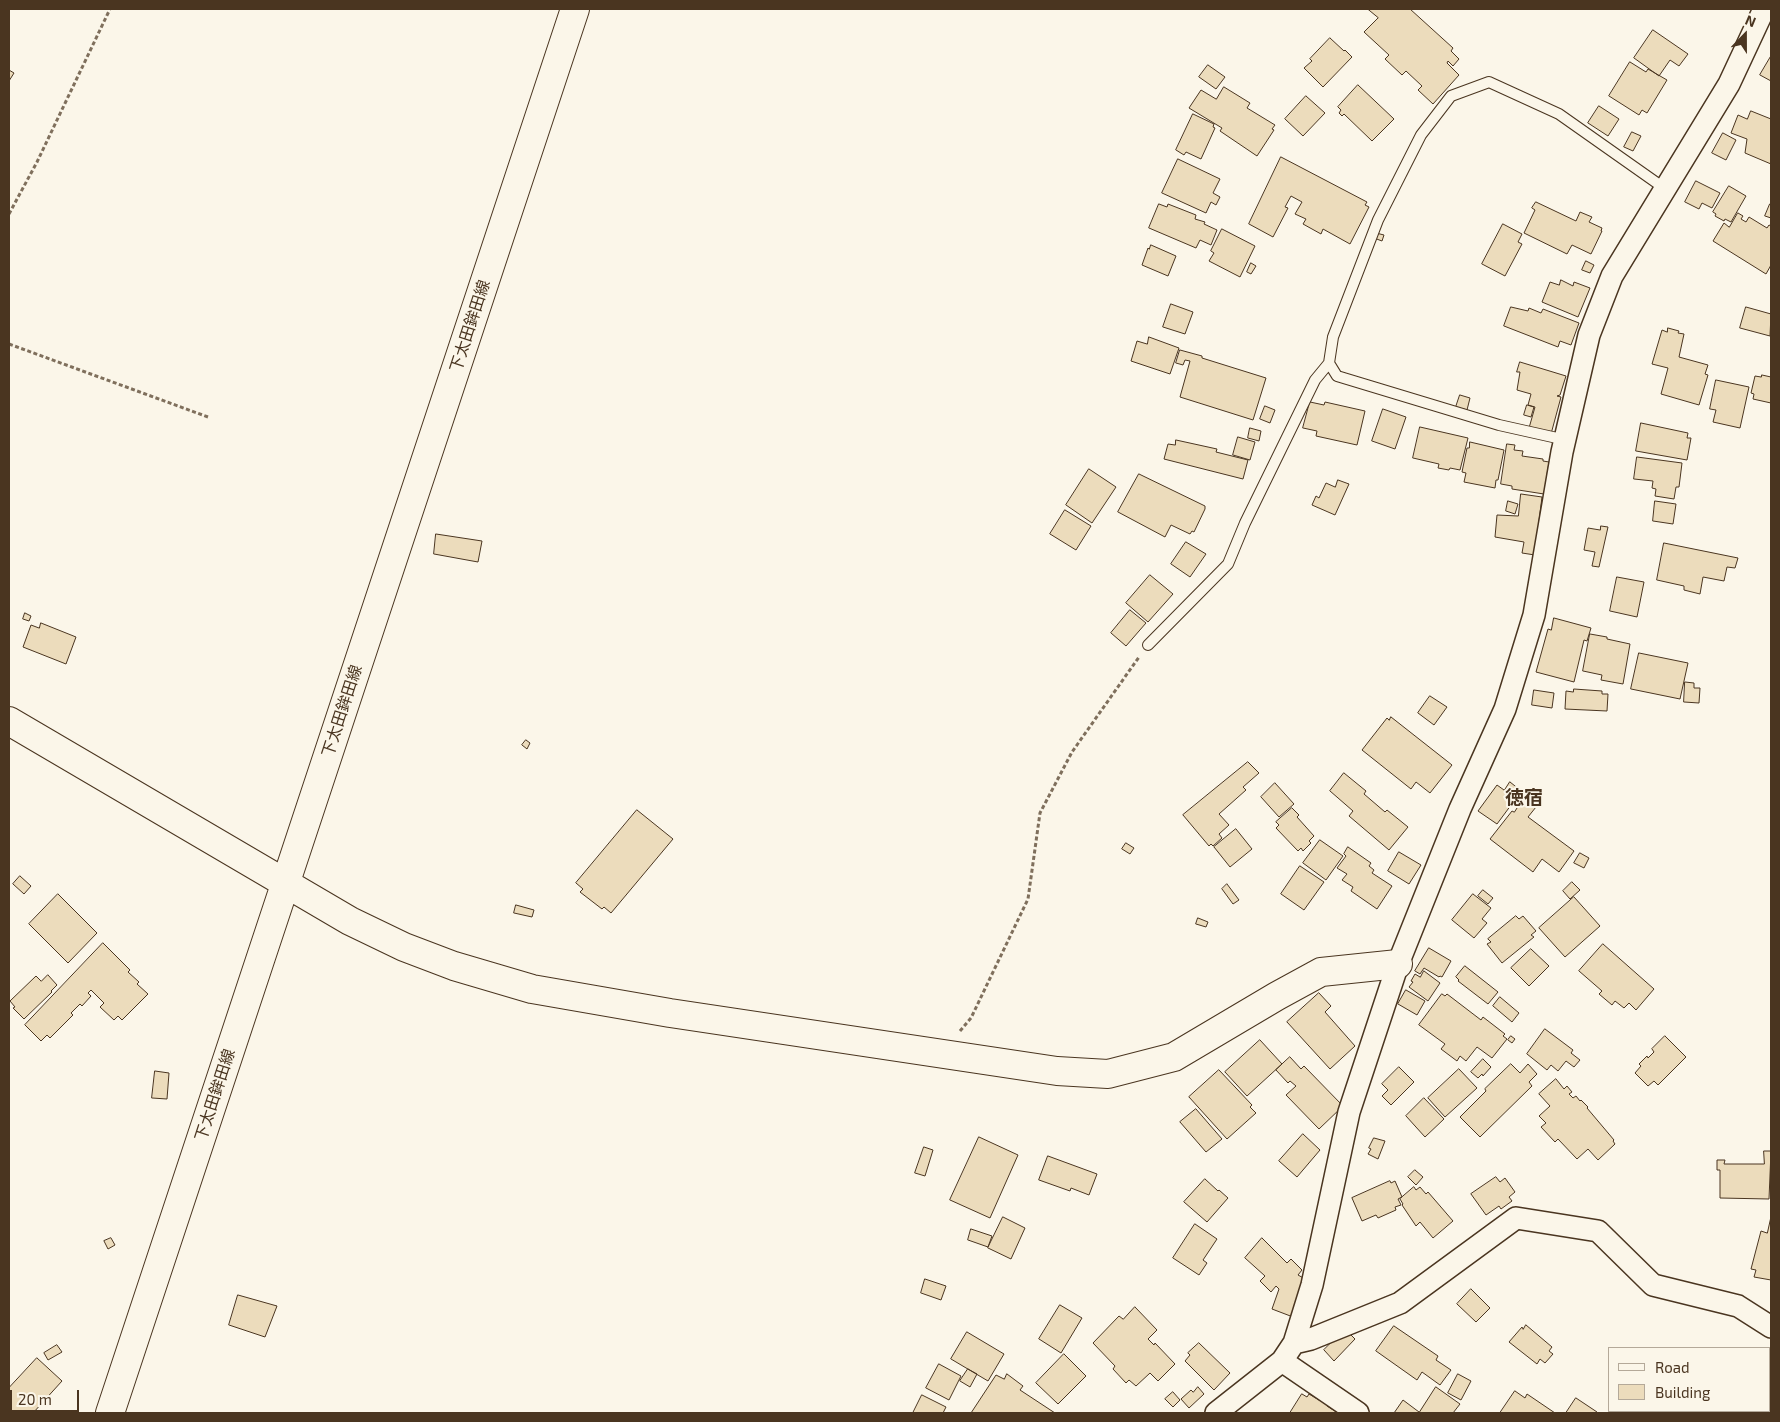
<!DOCTYPE html>
<meta charset="utf-8">
<style>
body{margin:0}
#map{position:relative;width:1780px;height:1422px;overflow:hidden;background:#fbf6e9;font-family:"Exo 2",sans-serif}
canvas{display:block}
.frame{position:absolute;inset:0;border:10px solid #4a3520;pointer-events:none}
.legend{position:absolute;left:1608px;top:1347px;width:162px;height:65px;box-sizing:border-box;background:#fbf6e9;border:1px solid #b4a999;margin:0;padding:6px 9px;list-style:none;font-size:15px;color:#4a3520}
.legend li{display:flex;align-items:center;gap:10px;height:25px}
.legend b{width:25px;border:1px solid #b4a999}
.north{position:absolute;left:1720px;top:10px;width:50px;height:50px;-webkit-text-stroke:4px #fbf6e9;paint-order:stroke;rotate:22deg;font-size:14px;font-weight:700;line-height:20px;text-align:center;color:#4a3520}
.north::after{content:'';display:block;margin:auto;width:18px;height:22px;background:#4a3520;clip-path:polygon(50% 0,100% 100%,50% 72%,0 100%)}
.scale{position:absolute;left:10px;top:1390px;width:69px;height:22px;box-sizing:border-box;border:2px solid #4a3520;border-top:0;padding-left:6px;font-size:15px;line-height:18px;white-space:nowrap;color:#4a3520;-webkit-text-stroke:4px #fbf6e9;paint-order:stroke}
</style>
<div id="map">
<canvas width="1780" height="1422"></canvas>
<div class="frame"></div>
<ul class="legend">
<li><b style="height:6px;background:#fbf6e9"></b>Road</li>
<li><b style="height:14px;background:#ecdcbc"></b>Building</li>
</ul>
<div class="north">N</div>
<div class="scale">20 m</div>
</div>
<script>
const ctx = document.querySelector('canvas').getContext('2d');
ctx.lineJoin = 'round';
function fill(path, color) { ctx.fillStyle = color; ctx.fill(path, 'evenodd'); }
function strokePath(path, color, width, dash) { ctx.strokeStyle = color; ctx.lineWidth = width; ctx.lineCap = dash ? 'butt' : 'round'; ctx.setLineDash(dash || []); ctx.stroke(path); }
function drawText(font, color, halo, rows, align = 'center') {
  ctx.font = font + ' "Exo 2","Noto Sans JP",sans-serif'; ctx.lineWidth = 4; ctx.setLineDash([]); ctx.textBaseline = 'middle'; ctx.strokeStyle = halo; ctx.fillStyle = color; for (const [text, x, y, turn = 0] of rows) {
    ctx.save(); ctx.translate(x, y); ctx.rotate((+turn || 0) * Math.PI / 180); ctx.textAlign = isNaN(turn) ? turn : align; if (halo) ctx.strokeText(text, 0, 0); ctx.fillText(text, 0, 0); ctx.restore();
  }
}
const building = new Path2D(`
 M1368 9H1410L1453 48 1451 51 1459 59 1453 66 1448 61 1447 63 1459 75 1433 104 1418 90 1422 86 1406 71 1402 75 1385 59 1389 55 1364 32 1378 18Z
 M1653 30 1688 54 1679 66 1670 60 1659 76 1634 58Z
 M1330 38 1344 51 1345 50 1352 57 1323 87 1304 68 1312 61 1310 59Z
 M1771 56V81L1760 75Z
 M1630 62 1646 72 1648 69 1667 80 1647 113 1642 110 1639 115 1609 96Z
 M1208 65 1225 77 1216 89 1199 77Z
 M9 70 14 73 9 81Z
 M1358 85 1394 119 1372 141 1344 114 1342 116 1339 113 1341 110 1338 107Z
 M1224 87 1250 103 1247 108 1275 125 1272 129 1274 130 1257 156 1220 131 1222 128 1189 108 1201 90 1216 99Z
 M1306 96 1325 113 1303 136 1285 119Z
 M1599 106 1619 119 1608 136 1588 123Z
 M1751 111 1771 119V164L1745 153 1747 139 1731 133 1738 115 1747 119Z
 M1193 114 1214 124 1213 127 1215 128 1201 159 1186 152 1184 155 1176 150Z
 M1632 132 1641 136 1633 151 1624 147Z
 M1723 133 1736 140 1726 160 1712 153Z
 M1281 157 1367 202 1365 205 1369 207 1350 244 1323 229 1321 234 1303 224 1306 219 1295 214 1302 202 1291 196 1285 207 1288 208 1273 237 1249 224Z
 M1178 159 1220 179 1213 193 1220 197 1216 205 1211 202 1206 213 1162 193Z
 M1696 181 1720 193 1712 208 1702 203 1699 209 1685 202Z
 M1729 186 1746 196 1731 222 1725 219 1724 221 1715 216 1716 214 1713 212Z
 M1536 202 1576 221 1580 212 1592 217 1589 222 1602 228 1601 231H1602L1591 254 1572 245 1567 254 1524 233 1535 210 1532 208Z
 M1159 204 1167 207 1168 204 1196 215 1195 219 1205 222 1204 224 1217 230 1211 245 1200 240 1196 248 1149 228Z
 M1770 204H1771V218L1765 216Z
 M1738 213 1743 216 1741 219 1746 222 1749 217 1767 228 1769 225 1771 226V265L1766 274 1713 241 1724 223 1729 227Z
 M1503 224 1522 234 1518 242 1522 244 1505 276 1482 264Z
 M1222 229 1255 246 1240 277 1209 261 1214 253 1211 251Z
 M1376 233 1384 235 1382 241 1374 238Z
 M1151 245 1176 256 1168 276 1142 265 1148 248 1149 249Z
 M1586 261 1594 265 1590 273 1582 270Z
 M1251 263 1256 266 1251 274 1247 272Z
 M1561 280 1573 286 1574 282 1590 288 1578 317 1542 302 1550 282 1559 285Z
 M1171 304 1193 312 1185 334 1163 327Z
 M1511 307 1528 311 1529 308 1541 313 1543 309 1579 323 1571 345 1560 341 1558 347 1504 326Z
 M1746 307 1771 314 1770 336 1740 328Z
 M1668 328 1679 331 1678 333 1684 334 1679 357 1708 365 1705 374 1708 375 1699 405 1661 394 1668 368 1652 364 1662 330 1667 332Z
 M1149 337 1179 348 1170 374 1131 361 1137 341 1147 344Z
 M1180 350 1202 356V358L1266 378 1253 420 1180 397 1190 361 1185 360 1183 365 1176 363Z
 M1520 362 1566 376 1560 395 1557 396 1561 397 1551 434 1529 428 1535 407 1528 405 1531 394 1517 390 1520 372H1517Z
 M1762 375 1771 377V403L1753 399 1754 394 1751 393 1755 376 1761 377Z
 M1716 380 1749 387 1740 428 1713 422 1716 410 1710 409Z
 M1460 395 1470 398 1467 410 1456 407Z
 M1310 402 1324 405 1325 402 1365 411 1357 445 1316 436 1317 431 1303 428Z
 M1527 405 1534 407 1531 417 1524 415Z
 M1265 406 1275 410 1270 423 1260 419Z
 M1383 409 1406 417 1395 449 1372 441Z
 M1641 423 1688 433 1687 438H1691L1687 460 1636 451Z
 M1420 427 1468 438 1460 470 1450 468 1449 470 1438 468 1439 464 1413 458Z
 M1250 428 1261 431 1259 441 1248 438Z
 M1238 437 1255 442 1250 460 1233 455Z
 M1176 440 1217 449 1216 452 1248 460 1243 479 1164 459 1168 444 1175 445Z
 M1470 442 1504 450 1498 480H1496L1495 488 1464 482 1466 473 1462 472 1467 448H1469Z
 M1507 444 1515 445 1514 450 1523 451 1522 456 1543 459V461L1549 462 1544 494 1512 489V486L1501 484Z
 M1637 457 1682 463 1679 487H1676L1674 499 1655 496 1656 489 1652 488 1653 481 1634 479Z
 M1089 469 1116 487 1092 523 1066 505Z
 M1139 474 1205 506V509L1194 532 1192 531 1190 534 1171 525 1165 537 1118 512Z
 M1338 480 1349 484 1335 515 1312 505 1316 496 1319 498 1326 483 1335 487Z
 M1521 494 1542 497 1539 521H1540L1535 555 1522 553 1524 542 1495 537 1497 515 1518 516Z
 M1508 501 1518 504 1515 514 1506 511Z
 M1655 501 1676 504 1673 524 1653 521Z
 M1065 510 1091 526 1076 550 1050 534Z
 M1601 526 1608 527 1599 567 1592 566 1595 552 1584 550 1588 528 1600 530Z
 M436 534 482 541 478 562 434 554Z
 M1186 542 1206 554 1190 577 1171 564Z
 M1664 543 1738 558 1735 568 1727 567 1724 581 1703 577 1700 594 1684 590V586L1657 580Z
 M1150 575 1173 594 1148 622 1126 603Z
 M1617 577 1644 582 1637 617 1610 611Z
 M1130 610 1146 623 1126 646 1111 633Z
 M25 613 31 616 29 621 23 619Z
 M1554 618 1591 628 1587 641 1584 640 1574 682 1536 672 1548 629 1551 630Z
 M41 623 76 637 66 664 23 647 31 625 39 628Z
 M1590 634 1607 637V639L1630 644 1623 684 1601 680 1602 675 1583 671Z
 M1639 653 1688 663 1680 699 1631 689Z
 M1685 682 1694 683V688H1700L1699 703 1684 702Z
 M1574 689 1602 691V694H1608L1607 711 1565 709 1566 691 1573 692Z
 M1534 690 1554 693 1552 708 1532 705Z
 M1430 696 1447 707 1434 725 1418 713Z
 M1391 717 1452 765 1430 793 1416 782 1411 789 1362 750 1387 718 1389 720Z
 M526 740 530 743 527 749 522 745Z
 M1248 762 1259 773 1243 787 1246 790 1219 814 1229 825 1219 834 1222 838 1213 846 1211 844 1209 846 1183 815Z
 M1344 773 1366 791 1364 794 1385 812 1387 810 1408 827 1389 850 1349 816 1353 811 1330 791Z
 M1510 782 1520 790 1515 796 1517 797 1497 824 1478 811 1497 785 1504 790Z
 M1275 783 1294 804 1279 817 1261 797Z
 M1524 798 1536 807 1528 817 1574 851 1559 872 1542 859 1533 872 1490 839 1512 811 1514 812Z
 M1292 808 1299 815 1297 817 1314 836 1309 841 1311 843 1303 851 1301 848 1298 851 1276 828 1279 825 1276 822Z
 M637 810 673 839 611 913 604 907 602 909 580 892 583 889 576 883Z
 M1236 829 1252 849 1230 867 1214 847Z
 M1320 840 1343 856 1326 880 1303 863Z
 M1126 843 1134 848 1130 854 1122 849Z
 M1348 847 1371 863 1369 866 1374 870 1372 873 1392 886 1377 909 1351 891 1353 887 1342 880 1347 874 1337 868 1346 856 1344 854Z
 M1399 852 1421 865 1409 884 1388 871Z
 M1580 853 1589 858 1584 868 1574 863Z
 M1300 866 1324 882 1304 910 1281 894Z
 M20 876 31 886 24 894 13 884Z
 M1572 882 1580 890 1570 899 1563 891Z
 M1227 884 1239 900 1233 904 1222 889Z
 M1483 890 1493 898 1488 904 1478 896Z
 M58 894 97 933 68 963 29 924Z
 M1473 894 1491 908 1482 919 1487 923 1474 938 1452 920Z
 M1574 897 1600 926 1565 957 1539 928Z
 M516 905 534 910 532 917 514 913Z
 M1516 916 1519 919 1523 916 1536 931 1531 935 1534 937 1502 963 1487 944 1491 942 1488 939Z
 M1198 918 1208 922 1206 927 1196 924Z
 M103 943 130 970 128 972 139 982 137 984 148 994 122 1020 118 1016 114 1020 100 1007 104 1003 91 990 88 993 91 996 82 1006 80 1004 71 1013 73 1015 50 1038 47 1035 41 1041 25 1025Z
 M1603 944 1654 989 1636 1010 1629 1003 1624 1008 1615 1001 1612 1005 1599 994 1602 991 1579 971Z
 M1429 948 1451 961 1442 977 1440 976 1439 977 1424 968 1420 974 1415 971Z
 M1531 949 1549 966 1529 986 1511 968Z
 M1465 966 1498 992 1488 1004 1458 981 1459 980 1456 977Z
 M1424 971 1440 983 1428 1001 1409 987 1413 982 1411 981 1415 974 1420 977Z
 M48 975 57 985 51 991 52 992 24 1019 13 1008 15 1007 10 1001 36 976 41 981Z
 M1406 990 1425 1001 1417 1015 1398 1004Z
 M1319 993 1331 1006 1325 1012 1355 1046 1330 1069 1287 1022Z
 M1442 994 1445 996 1447 994 1481 1020 1483 1017 1505 1034 1503 1036 1507 1039 1492 1058 1477 1047 1466 1061 1460 1056 1457 1061 1441 1049 1445 1044 1419 1025Z
 M1500 997 1519 1013 1512 1022 1493 1006Z
 M1545 1029 1573 1050 1571 1053 1580 1060 1574 1067 1566 1061 1558 1071 1551 1065 1547 1070 1527 1054Z
 M1511 1036 1515 1039 1512 1043 1508 1040Z
 M1665 1036 1686 1057 1658 1085 1654 1081 1648 1086 1635 1073 1641 1066 1639 1064 1647 1056 1648 1058 1654 1052 1652 1049Z
 M1260 1040 1282 1064 1247 1096 1225 1072Z
 M1290 1057 1301 1069 1304 1066 1343 1106 1319 1129 1286 1095 1296 1086 1290 1081 1288 1083 1276 1070Z
 M1483 1059 1491 1067 1483 1076 1482 1074 1478 1078 1471 1072Z
 M1511 1064 1520 1073 1528 1064 1537 1074 1529 1082 1532 1086 1480 1137 1460 1117 1486 1091 1485 1089Z
 M1399 1067 1414 1082 1391 1105 1382 1096 1388 1090 1382 1084Z
 M1459 1069 1477 1088 1445 1117 1428 1098Z
 M1219 1070 1252 1105 1250 1107 1256 1113 1227 1139 1189 1097Z
 M155 1071 169 1073 167 1099 152 1098Z
 M1556 1079 1564 1089 1567 1086 1572 1092 1569 1094 1573 1098 1576 1096 1580 1101 1581 1100 1588 1107 1587 1108 1614 1140 1613 1141 1615 1144 1598 1160 1588 1149 1577 1159 1558 1139 1555 1142 1541 1127 1546 1123 1539 1116 1550 1106 1539 1094Z
 M1424 1098 1444 1119 1425 1137 1406 1116Z
 M1196 1109 1222 1139 1206 1152 1180 1122Z
 M1303 1134 1320 1150 1297 1177 1279 1161Z
 M979 1137 1018 1155 990 1218 950 1200Z
 M1374 1138 1385 1141 1378 1159 1368 1154 1371 1149 1369 1148Z
 M924 1147 933 1150 925 1176 915 1173Z
 M1764 1151H1771L1769 1199 1720 1198V1170H1717V1160H1725L1724 1164H1764Z
 M1048 1156 1097 1174 1089 1195 1071 1188 1070 1191 1039 1180Z
 M1415 1170 1423 1177 1416 1185 1408 1177Z
 M1496 1177 1500 1182 1505 1178 1515 1192 1509 1197 1512 1201 1501 1209 1499 1206 1486 1215 1471 1194Z
 M1205 1179 1218 1191 1219 1190 1228 1198 1207 1222 1184 1202Z
 M1390 1181 1391 1183 1395 1181 1402 1197 1398 1199 1401 1205 1395 1207 1396 1210 1378 1218 1376 1215 1362 1221 1352 1198Z
 M1414 1187 1416 1190 1420 1187 1426 1194 1428 1192 1453 1221 1433 1238 1420 1222 1416 1226 1402 1205 1403 1204 1400 1199Z
 M1003 1217 1025 1228 1011 1259 988 1248Z
 M1771 1217V1280L1754 1277 1756 1270 1751 1269 1761 1231 1767 1233Z
 M1195 1224 1217 1239 1203 1260 1207 1263 1199 1275 1173 1258Z
 M971 1229 992 1236 988 1247 968 1240Z
 M111 1238 115 1245 108 1249 104 1241Z
 M1262 1238 1287 1263 1291 1259 1302 1270 1298 1275 1307 1280 1293 1317 1272 1309 1279 1289 1276 1286 1271 1292 1260 1281 1265 1276 1245 1258Z
 M925 1279 946 1286 941 1300 921 1293Z
 M1471 1289 1490 1308 1476 1322 1457 1304Z
 M238 1295 277 1306 265 1337 229 1325Z
 M1060 1305 1082 1318 1061 1353 1039 1339Z
 M1135 1307 1157 1330 1148 1339 1154 1345 1155 1343 1175 1364 1158 1381 1150 1373 1136 1386 1129 1380 1126 1383 1113 1369 1115 1366 1093 1343 1119 1316 1123 1319Z
 M1526 1325 1552 1347 1549 1351 1553 1354 1545 1363 1540 1359 1537 1364 1509 1342 1522 1327 1523 1329Z
 M1394 1326 1438 1356 1436 1360 1451 1370 1440 1385 1422 1372 1417 1380 1376 1351Z
 M1345 1329 1355 1339 1334 1361 1324 1350Z
 M967 1332 1004 1354 988 1381 951 1359Z
 M1199 1343 1230 1373 1214 1390 1185 1361 1190 1355 1188 1353Z
 M57 1345 62 1352 48 1360 44 1353Z
 M1064 1354 1086 1376 1058 1404 1036 1383Z
 M37 1358 62 1381 33 1413H9V1388Z
 M939 1364 961 1376 949 1400 926 1388Z
 M968 1369 977 1374 970 1387 960 1381Z
 M1007 1374 1023 1386 1020 1390 1055 1413H971L996 1375 1004 1379Z
 M1458 1374 1471 1381 1461 1400 1448 1393Z
 M1198 1387 1204 1394 1189 1408 1181 1399 1191 1390 1193 1392Z
 M1436 1387 1460 1404 1453 1413H1394L1403 1400 1419 1412Z
 M1515 1391 1525 1398 1527 1394 1555 1413H1500Z
 M1173 1392 1180 1400 1173 1407 1165 1399Z
 M1302 1394 1307 1397 1309 1394 1319 1400 1320 1398 1329 1404 1327 1406 1338 1413H1290Z
 M922 1395 946 1407 943 1413H913Z
 M1576 1398 1597 1412 1596 1413H1566Z`);
fill(building, '#ecdcbc');
strokePath(building, '#4a3520', 1);
const lane = new Path2D(`
 M1329 363 1337 376 1499 425 1566 440
 M1148 645 1228 564 1245 523 1315 380 1329 363 1333 337 1378 220 1421 135 1451 96 1489 82 1559 114 1664 188`);
const street = new Path2D(`
 M1294 1343 1311 1339 1400 1303 1516 1218 1598 1231 1653 1285 1738 1306 1771 1327
 M1282 1361 1358 1413
 M1216 1413 1282 1361 1294 1343 1312 1285 1349 1112 1398 964 1460 809 1505 709 1534 615 1562 452 1589 335 1612 276 1729 84 1764 9`);
const secondary = new Path2D(`
 M9 721 350 921 404 947 454 966 532 989 670 1013 1057 1071 1108 1074 1174 1057 1277 996 1321 972 1398 964
 M110 1413 575 9`);
strokePath(lane, '#4a3520', 12);
strokePath(street, '#4a3520', 24);
strokePath(secondary, '#4a3520', 30);
strokePath(new Path2D(`
 M9 214 37 162 110 9
 M9 344 208 417
 M960 1031 971 1018 1028 899 1040 813 1072 752 1139 657`), '#7f6f5c', 3, [4, 2.5]);
strokePath(lane, '#fbf6e9', 10);
strokePath(street, '#fbf6e9', 21);
strokePath(secondary, '#fbf6e9', 28);
drawText('16px', '#4a3520', '#fbf6e9', [
 ["下太田鉾田線",470,326,-72],
 ["下太田鉾田線",342,711,-72],
 ["下太田鉾田線",215,1095,-72]
]);
drawText('bold 19px', '#4a3520', '#fbf6e9', [
 ["徳宿",1524,798]
]);
</script>
